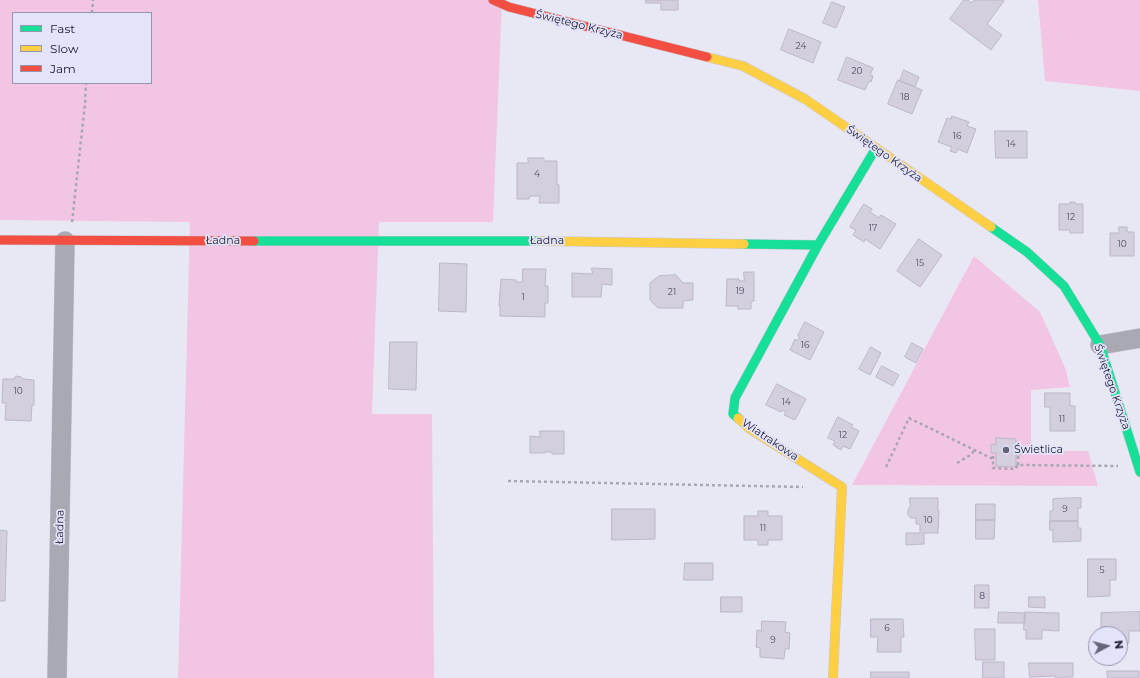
<!DOCTYPE html>
<meta charset="utf-8">
<style>
body{margin:0}
#map{position:relative;width:1140px;height:678px;overflow:hidden;background:#e8e8f5;font-family:Montserrat,sans-serif}
canvas{display:block}
.legend{position:absolute;left:12px;top:12px;width:140px;height:72px;box-sizing:border-box;background:#e3e3fa;border:1px solid #9595ab;margin:0;padding:5px 7px;list-style:none;font-size:12px;color:#202034}
.legend li{display:flex;align-items:center;gap:8px;height:20px}
.legend b{width:20px;border:1px solid #9595ab}
.north{position:absolute;left:1088px;top:626px;width:40px;height:40px;box-sizing:border-box;background:#e3e3fa;border:1px solid #9595ab;border-radius:50%;rotate:83deg;font-size:11px;font-weight:700;line-height:16px;text-align:center;color:#202034}
.north::after{content:'';display:block;margin:auto;width:14px;height:18px;background:#666678;clip-path:polygon(50% 0,100% 100%,50% 72%,0 100%)}
</style>
<div id="map">
<canvas width="1140" height="678"></canvas>
<ul class="legend">
<li><b style="height:5px;background:#16e098"></b>Fast</li>
<li><b style="height:5px;background:#ffcf43"></b>Slow</li>
<li><b style="height:5px;background:#f24e42"></b>Jam</li>
</ul>
<div class="north">N</div>
</div>
<script>
const ctx = document.querySelector('canvas').getContext('2d');
ctx.lineJoin = 'round';
function fill(path, color) { ctx.fillStyle = color; ctx.fill(path, 'evenodd'); }
function strokePath(path, color, width, dash) { ctx.strokeStyle = color; ctx.lineWidth = width; ctx.lineCap = dash ? 'butt' : 'round'; ctx.setLineDash(dash || []); ctx.stroke(path); }
function drawText(font, color, halo, rows, align = 'center') {
  ctx.font = font + ' Montserrat,sans-serif'; ctx.lineWidth = 3.5; ctx.setLineDash([]); ctx.textBaseline = 'middle'; ctx.strokeStyle = halo; ctx.fillStyle = color; for (const [text, x, y, turn = 0] of rows) {
    ctx.save(); ctx.translate(x, y); ctx.rotate((+turn || 0) * Math.PI / 180); ctx.textAlign = isNaN(turn) ? turn : align; if (halo) ctx.strokeText(text, 0, 0); ctx.fillText(text, 0, 0); ctx.restore();
  }
}
fill(new Path2D(`
 M0 0H502L493 222H379L372 414H432L434 678H178L190 222 0 220ZM13 13H151V83H13Z
 M1038 0H1140V91L1045 81Z
 M974 256 1040 312 1066 370 1070 387 1031 390V451H1088L1098 486 852 485Z`), '#f3c5e5');
const building = new Path2D(`
 M646 0H678V10H661V3H646Z
 M964 0H968L972 3 974 0H1002L1004 1 987 24 1002 35 991 50 950 19Z
 M832 2 845 7 836 28 823 23Z
 M789 29 821 42 813 63 781 50Z
 M847 57 873 68 870 75 873 76 871 82 869 81 865 90 838 80Z
 M904 70 919 77 915 87 900 81Z
 M898 80 922 90 912 114 888 104Z
 M952 116 969 122 967 126 976 129 967 153 958 149 956 153 950 151 952 147 938 142 947 118 951 119Z
 M995 131H1027V158H996Z
 M528 158H544V161H557V185H559V203H539L540 196H530L529 199H517V163H528Z
 M1070 202H1075V204H1083V233H1070V230H1059V204H1070Z
 M864 204 872 209 870 212 879 218 881 215 896 224 880 249 865 239 864 242 853 235 856 230 850 227Z
 M1119 227H1127V232H1134V256H1110V233H1119Z
 M919 239 942 255 920 287 897 271Z
 M440 263 467 264 466 312 439 311Z
 M592 268 612 269V285L602 284 601 297H572V273L592 274Z
 M523 269H546L545 286H548V303H545V317L500 316V305H499L501 279 516 280V282H522Z
 M744 272H754V301H751V309H738V306H726L727 279H739V281H744Z
 M676 275 683 283H693V300L683 301V308H658L650 300V283L659 276Z
 M805 322 824 332 810 360 790 350 795 339 797 341 800 337 798 336Z
 M390 342H417L416 390 389 389Z
 M912 343 923 349 916 363 905 357Z
 M871 347 881 353 870 375 859 369Z
 M882 366 899 375 893 386 876 377Z
 M16 376 21 377 23 379 34 380V405H32L31 421 5 420 6 403H2L3 379H14Z
 M777 384 806 399 795 420 784 415 786 412 782 410 781 412 766 405Z
 M1045 393H1070V406H1075V431H1050V407H1045Z
 M838 417 853 425 851 427 859 431 850 449 843 446 841 450 833 445 835 441 828 438Z
 M540 431H564V454H552V452H545V453H530V436L540 437Z
 M996 438 1016 439V447H1021V455H1016V467L996 466V453H991V444L996 445Z
 M910 498H938V511H939L938 533H924V544L906 545V533H920V524H916V518H911L908 515V510L910 507Z
 M1081 498V508H1078V521H1050V511H1053V499Z
 M976 504H995V520H976Z
 M612 509H655V539L612 540Z
 M758 511H768V516H782V540H768V545H758V540H744V516H758Z
 M976 520H995L994 539H976Z
 M1050 521H1078V528H1081V541L1053 542V530H1050Z
 M0 530 7 531 5 601H0Z
 M1088 559H1116V580H1110V596L1088 597Z
 M685 563H713V580H684Z
 M975 585H989V608H975Z
 M721 597H742V612H721Z
 M1029 597H1045V608L1029 607Z
 M999 612 1025 613V623H998Z
 M1025 612 1059 613V631L1042 630V639H1026V630H1024Z
 M1140 612V631H1129V643H1120V634H1111V632H1101V613Z
 M871 619H903L904 637H901V652H877L878 637H871Z
 M762 621 786 622 785 632 790 633 789 649H785L784 659 760 657V648L756 647 757 630 761 631Z
 M975 629H995V660H976Z
 M983 662H1004V678H983Z
 M1029 663H1073V677H1065V678H1055V676L1030 677Z
 M1107 671H1139V678H1108Z
 M871 672H909V678H871Z`);
fill(building, '#d3cfdf');
strokePath(building, '#bbb7c6', 1);
const street = new Path2D(`
 M1100 345 1140 338
 M57 678 65 241`);
const fast = new Path2D(`
 M991 227 1027 252 1064 286 1100 345 1140 472
 M254 241H539
 M744 244 818 245
 M738 418 733 414 735 398 818 245 876 148`);
const slow = new Path2D(`
 M707 57 743 66 805 99 991 227
 M539 241 744 244
 M738 418 750 429 842 487 833 678`);
const jam = new Path2D(`
 M493 0 509 7 707 57
 M0 240 254 241`);
strokePath(street, '#c5c5d1', 20);
strokePath(fast, '#c5c5d1', 10);
strokePath(slow, '#c5c5d1', 10);
strokePath(jam, '#c5c5d1', 10);
strokePath(new Path2D(`
 M92 13 93 0
 M72 222 85 104 86 83
 M993 459V453
 M957 463 972 454 974 450
 M1018 465V455
 M886 467 909 418 993 459V468L1015 469 1018 465 1118 466
 M508 481 803 487`), '#a7a7b1', 2.5, [3, 3]);
strokePath(street, '#a9a9b3', 19);
strokePath(fast, '#16e098', 9);
strokePath(slow, '#ffcf43', 9);
strokePath(jam, '#f24e42', 9);
for (const [x, y, r, color] of [
 [1006,450,4,"#666678"]
]) { const dot = new Path2D(); dot.arc(x, y, r, 0, 2 * Math.PI); ctx.fillStyle = color; ctx.fill(dot); strokePath(dot, '#e3e3fa', 1.5); }
drawText('9px', '#4e4d60', null, [
 ["24",801,46],
 ["20",857,71],
 ["18",905,97],
 ["16",957,136],
 ["14",1011,144],
 ["4",537,174],
 ["12",1071,217],
 ["17",873,228],
 ["10",1122,244],
 ["15",920,263],
 ["19",740,291],
 ["21",672,292],
 ["1",523,297],
 ["16",805,345],
 ["10",18,391],
 ["14",786,402],
 ["11",1062,419],
 ["12",843,435],
 ["9",1065,509],
 ["10",928,520],
 ["11",763,528],
 ["5",1102,570],
 ["8",982,596],
 ["6",887,628],
 ["9",773,640]
]);
drawText('11px', '#202034', '#e3e3fa', [
 ["Świętego Krzyża",579,25,14],
 ["Świętego Krzyża",884,154,35],
 ["Ładna",223,241],
 ["Ładna",547,241],
 ["Świętego Krzyża",1112,387,71],
 ["Wiatrakowa",770,440,34],
 ["Ładna",60,527,-89]
]);
drawText('11px', '#202034', '#e3e3fa', [
 ["Świetlica",1014,450]
], 'left');
</script>
